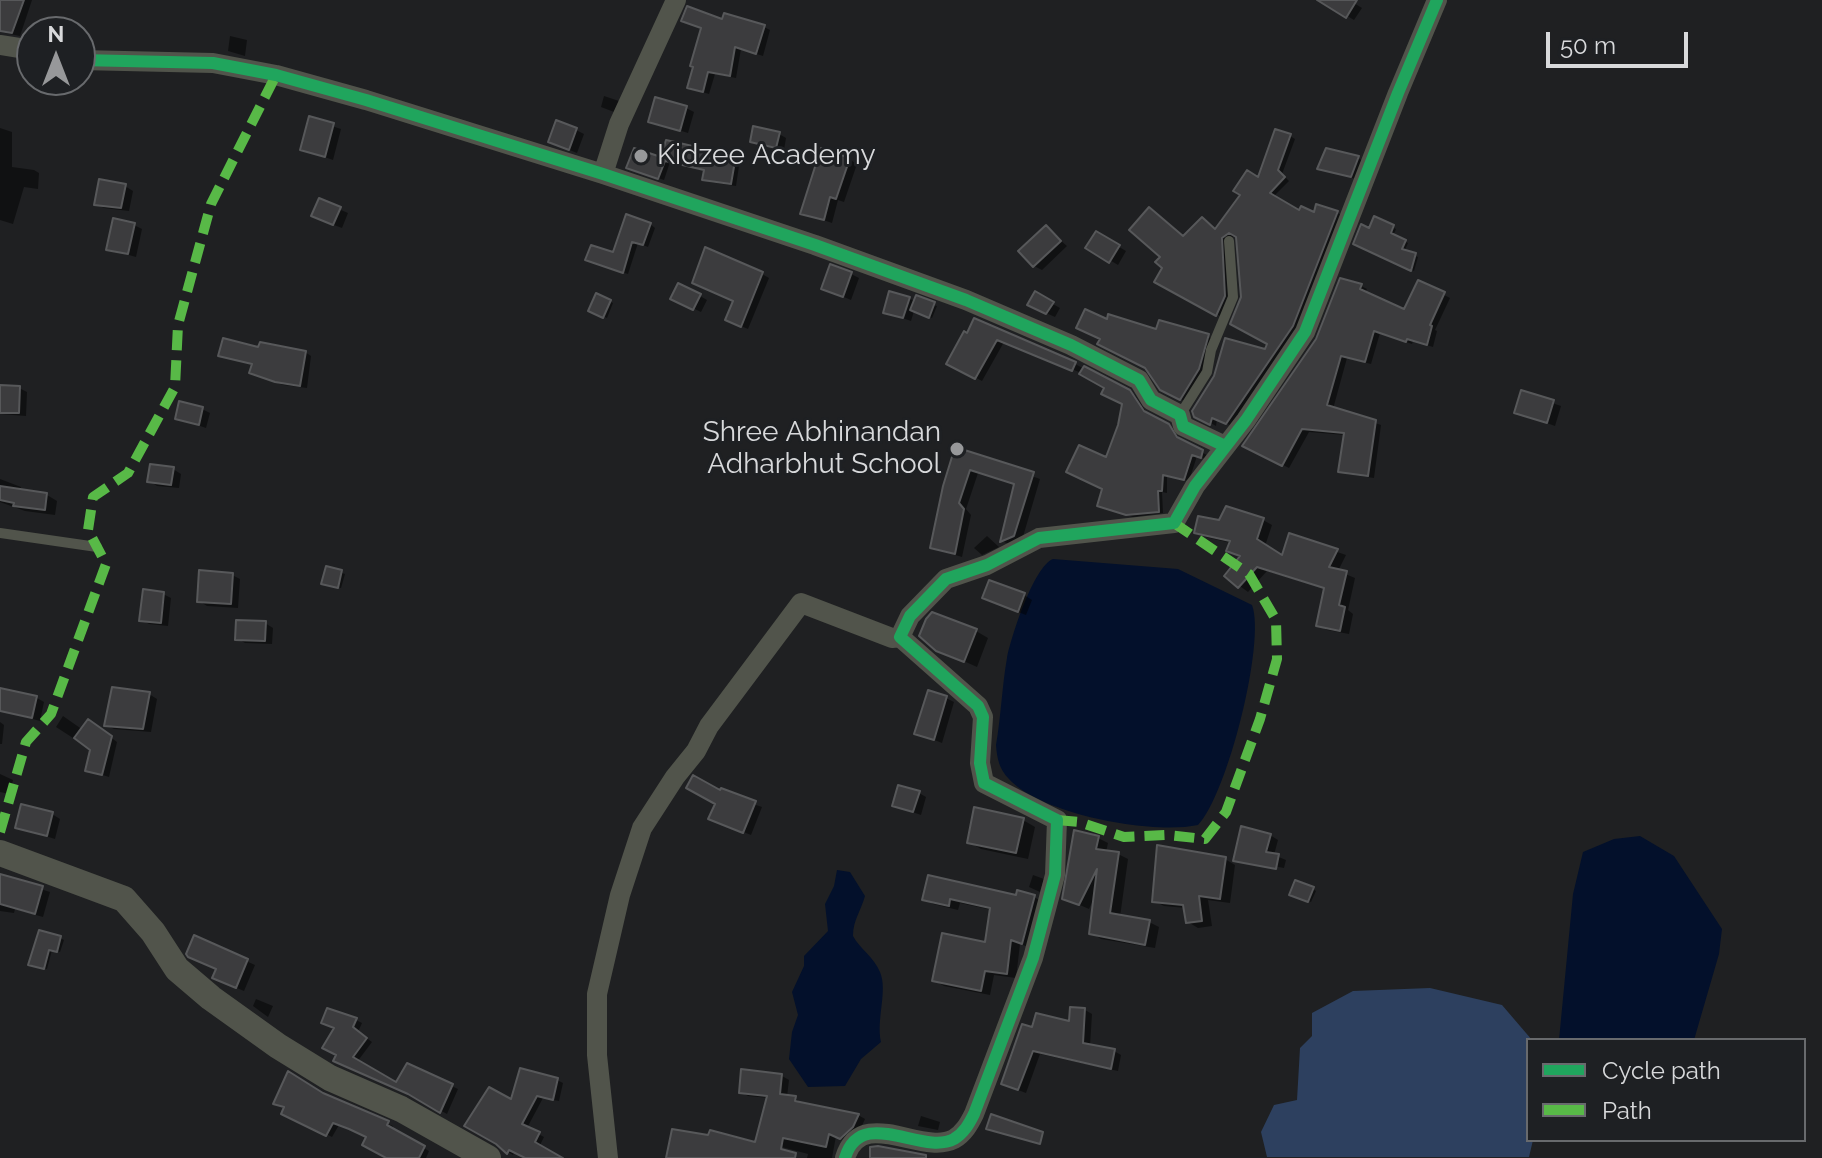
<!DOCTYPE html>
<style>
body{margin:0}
#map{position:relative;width:1822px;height:1158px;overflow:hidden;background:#1f2022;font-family:Raleway,sans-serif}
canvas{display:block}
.legend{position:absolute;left:1526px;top:1038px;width:280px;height:104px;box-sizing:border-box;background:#1e2023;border:2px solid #686a6d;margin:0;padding:10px 14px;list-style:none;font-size:24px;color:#d8d9db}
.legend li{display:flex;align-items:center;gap:16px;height:40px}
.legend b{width:40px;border:2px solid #686a6d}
.north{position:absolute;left:16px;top:16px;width:80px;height:80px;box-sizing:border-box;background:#1e2023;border:2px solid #686a6d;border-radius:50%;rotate:0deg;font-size:22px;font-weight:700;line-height:32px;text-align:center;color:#d8d9db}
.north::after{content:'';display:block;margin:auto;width:28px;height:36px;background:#97989a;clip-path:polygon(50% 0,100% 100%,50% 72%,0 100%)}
.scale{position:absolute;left:1546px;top:32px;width:142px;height:36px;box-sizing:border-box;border:4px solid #d8d9db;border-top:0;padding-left:10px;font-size:24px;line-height:28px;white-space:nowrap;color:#d8d9db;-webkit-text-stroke:6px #1e2023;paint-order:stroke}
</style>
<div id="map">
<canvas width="1822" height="1158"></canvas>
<ul class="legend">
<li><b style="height:10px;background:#20a55d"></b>Cycle path</li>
<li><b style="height:10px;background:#58b947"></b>Path</li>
</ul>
<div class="north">N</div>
<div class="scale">50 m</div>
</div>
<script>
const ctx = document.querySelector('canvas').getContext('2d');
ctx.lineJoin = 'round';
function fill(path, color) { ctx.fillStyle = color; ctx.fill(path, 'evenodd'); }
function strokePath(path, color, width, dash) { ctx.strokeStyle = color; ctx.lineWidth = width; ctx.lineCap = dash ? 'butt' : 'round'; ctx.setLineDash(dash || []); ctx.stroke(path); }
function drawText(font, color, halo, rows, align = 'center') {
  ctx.font = font + ' Raleway,sans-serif'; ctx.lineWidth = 6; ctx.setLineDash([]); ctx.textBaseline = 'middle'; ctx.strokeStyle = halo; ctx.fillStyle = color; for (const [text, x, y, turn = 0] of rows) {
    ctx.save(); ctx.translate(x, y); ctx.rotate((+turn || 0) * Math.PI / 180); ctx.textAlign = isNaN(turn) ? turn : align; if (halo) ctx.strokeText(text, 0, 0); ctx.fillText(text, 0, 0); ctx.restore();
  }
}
fill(new Path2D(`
 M1430 988 1502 1005 1532 1040H1528V1140H1533L1529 1157H1267L1261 1132 1274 1105 1297 1100 1300 1048 1312 1036V1013L1353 991Z`), '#2d405f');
fill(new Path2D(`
 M1053 559 1178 569 1252 605C1266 642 1227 796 1198 825 1151 835 1041 814 1009 779 999 769 997 758 996 745 1001 716 1002 686 1007 658 1011 637 1034 566 1053 559Z
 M1640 836 1674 856 1722 929 1719 954 1694 1040H1559L1573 894 1583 852 1614 839Z
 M837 870 850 872 865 896C861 911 853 920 853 936 860 949 874 957 880 972 888 991 876 1019 881 1042L861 1059 845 1086 808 1087 789 1059 792 1032 798 1015 792 992 804 966V956L828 931 825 904 834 886Z`), '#03102b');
fill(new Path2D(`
 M0 0H32L20 36 0 32Z
 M1332 0H1349L1362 8 1354 20 1329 5Z
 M724 22 764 27 770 30 763 56 741 49 736 78 715 74 709 94 696 90 689 87 703 28Z
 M37 29H51L54 32H37Z
 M230 36 247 40 245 56 228 51Z
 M604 96 619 101 614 112 601 107Z
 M686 108 694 112 688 133 650 121Z
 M310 119 341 129 333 160 302 149Z
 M0 128 12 132V167L34 170 39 173 38 189 24 187 13 224 0 220Z
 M576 130 584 134 577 153 550 142Z
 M779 134 786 138 784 150 752 141Z
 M1290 136 1295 139 1282 174 1289 181 1273 197 1300 213 1315 215 1318 206 1342 215 1298 329 1232 426 1217 419 1216 426 1196 415 1266 351 1269 343 1243 297 1238 236 1236 235 1226 241 1229 299 1222 317 1156 282 1184 238 1216 231 1259 180Z
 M696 149 701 152 700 155 739 166 736 186 709 182 704 179 706 171 670 162 664 180 634 170Z
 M1358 158 1365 162 1359 180 1320 168Z
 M849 159 857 164 844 202 838 200 832 223 803 213Z
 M125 186 133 191 129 211 104 208 96 204Z
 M320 201 348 213 342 228 321 220Z
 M1375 219 1396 229 1393 236 1408 243 1404 252 1418 257 1414 271 1356 243 1370 231Z
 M650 224 655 228 648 247 638 243 628 274 593 263 614 255Z
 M134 225 142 229 136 257 108 249Z
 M1046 228 1067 246 1042 270 1034 266Z
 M1097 234 1126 251 1118 265 1088 247Z
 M762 274 769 278 748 329 734 323 735 301Z
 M851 274 859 278 851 300 823 288Z
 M1419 282 1450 298 1435 330 1437 331 1433 347 1413 341 1412 344 1380 333 1371 364 1347 358 1333 409 1381 425 1374 478 1346 474 1340 471 1345 435 1309 432 1289 468 1245 446 1361 286 1367 289 1365 293 1405 312Z
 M1035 294 1060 308 1055 317 1037 309Z
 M597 296 613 303 607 318 590 310Z
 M700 296 707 300 701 312 680 302Z
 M909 299 937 306 932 318 914 311 911 321 885 312Z
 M975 320 1075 364 1135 395 1149 416 1174 429 1181 442 1207 455 1206 459 1197 456 1189 481 1167 476V493L1162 492 1163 513 1133 517 1104 508V488L1124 404 1107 387 1079 372 1004 342 982 381 955 367Z
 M1108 322 1212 338 1203 371 1184 401 1162 389 1147 367 1102 339Z
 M260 349 305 352 311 356 307 388 283 385 258 376 254 365 221 355Z
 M0 387 19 388 27 392 26 416 0 414Z
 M1523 393 1561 406 1555 426 1516 412Z
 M202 409 210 413 206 428 177 418Z
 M957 449 1040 479 1022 540 1011 545 1002 541 1016 484 978 473 966 509 971 515 962 557 932 548Z
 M173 469 181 474 179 488 157 486 150 481Z
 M0 479 21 487 20 491 47 495 57 501 55 515 25 511 0 502Z
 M1263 520 1272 525 1265 546 1284 557 1291 536 1346 555 1338 571 1355 578 1348 610 1353 614 1349 634 1327 630 1319 625 1326 589 1267 571 1248 592 1226 576 1242 557 1231 543 1205 537 1196 532 1220 523Z
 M987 536 999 547 982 555 974 548Z
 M327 568 345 574 341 588 326 585Z
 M232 575 240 579 238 608 207 606 199 601Z
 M163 594 171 598 168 626 149 624 142 620Z
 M1024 595 1032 600 1026 615 992 602Z
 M265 623 273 628 272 644 245 643 238 639Z
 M976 631 988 638 977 667 937 649Z
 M149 694 157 699 151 732 114 729 106 725Z
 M37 698 44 702 40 721 0 710V701Z
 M946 698 954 702 942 743 917 733Z
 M63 716 83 730 94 725 117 742 109 777 87 770 92 749 74 736 73 738 56 727Z
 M0 722 4 725 2 744H0Z
 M0 774 13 780 10 794 0 792Z
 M721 793 762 807 751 835 718 822Z
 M919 793 926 797 921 815 895 806Z
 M52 814 60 819 55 839 17 827Z
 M1023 820 1035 827 1028 859 981 849 969 842Z
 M1270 835 1278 840 1274 855 1286 860 1284 868 1241 860V863L1235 860Z
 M1098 838 1108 843 1106 852 1118 854 1128 859 1120 917 1149 922 1159 927 1155 948 1101 939 1092 933 1095 896 1089 909 1064 898Z
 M1225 859 1235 865 1230 903 1208 900 1212 926 1198 928 1188 922 1186 908 1164 906 1154 901Z
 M1033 875 1044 879 1040 892 1029 887Z
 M0 876 50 892 43 917 15 909 14 913 0 911Z
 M1313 889 1316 891 1311 902 1294 896Z
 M1034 897 1043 902 1032 948 1020 944 1016 978 994 975 990 995 944 986 934 980 986 944 992 910 960 903 958 910 933 904 924 899Z
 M60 938 64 940 60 952 52 950 47 969 33 966Z
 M195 938 255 965 244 991 223 982 218 969Z
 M256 999 273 1006 268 1017 253 1006Z
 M1085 1010 1092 1014 1090 1046 1114 1051 1121 1055 1118 1071 1040 1054 1026 1093 1010 1087 1034 1030 1071 1024Z
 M356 1020 362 1023 358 1032 372 1042 357 1062 397 1085 408 1066 458 1089 447 1114 416 1097 336 1060Z
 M782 1076 789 1080 787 1097 795 1098 802 1104 858 1115 865 1119 860 1130 848 1141 836 1136 832 1158H807L808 1154 778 1146 775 1158H668L757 1145 769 1098 748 1096 741 1092Z
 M557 1080 563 1083 559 1101 543 1098 527 1128 544 1137 539 1147 557 1158H529L515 1152 513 1155 508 1152 497 1143 513 1101Z
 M324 1095 393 1126 391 1130 429 1151 426 1158H390L368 1137 339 1125 332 1137 284 1113 286 1108 276 1103Z
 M921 1116 940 1122 938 1130 918 1126Z`), '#0007');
const building = new Path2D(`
 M0 0H24L12 33 0 31Z
 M1317 0H1357L1346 18Z
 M687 6 722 19 724 13 765 25 756 54 735 47 730 76 708 72 703 92 687 88 693 67 690 66 701 28 681 21Z
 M655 97 687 106 680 131 648 122Z
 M309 116 334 123 325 157 300 150Z
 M556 120 577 128 569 150 548 142Z
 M753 126 780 132 776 148 750 142Z
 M1275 129 1291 134 1278 170 1285 177 1270 193 1299 210 1301 206 1314 212 1316 204 1338 211 1293 326 1226 424 1212 418 1210 425 1194 417 1192 411 1214 376 1225 338 1265 349 1267 344 1230 324 1241 297 1236 237 1229 233 1222 238 1225 296 1216 316 1154 282 1162 268 1155 262 1160 257 1129 230 1149 207 1183 236 1202 217 1215 229 1240 195 1233 191 1247 170 1258 177Z
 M666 140 697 147 696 151 735 161 731 184 702 180 704 170 665 161 658 179 626 168 634 148 661 157Z
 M821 148 850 158 836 199 830 197 824 220 800 214Z
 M1326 148 1359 156 1351 177 1317 169Z
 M99 179 126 184 121 208 94 205Z
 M319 198 341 207 333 225 311 216Z
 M626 214 651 223 643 245 632 242 623 273 585 260 591 245 613 252Z
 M1374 216 1394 225 1391 233 1406 240 1402 249 1416 253 1411 271 1353 244 1361 224 1369 228Z
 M113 218 135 223 128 254 106 250Z
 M1046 225 1061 241 1033 267 1018 251Z
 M1096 231 1120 245 1109 263 1085 248Z
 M705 247 763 272 741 327 725 320 733 301 692 283Z
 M830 264 852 272 843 297 821 289Z
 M1340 278 1362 284 1360 289 1404 309 1418 280 1445 292 1430 325 1432 326 1427 345 1407 339 1406 342 1374 331 1365 362 1341 356 1327 405 1376 420 1368 476 1338 472 1344 433 1302 429 1282 466 1242 446 1316 339Z
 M678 283 701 294 693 310 670 299Z
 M889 291 910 297 903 318 883 313Z
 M1035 291 1054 302 1046 314 1027 305Z
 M596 293 611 300 603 318 588 311Z
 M916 295 935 302 929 318 910 310Z
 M1085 309 1107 319 1108 314 1156 329 1159 320 1209 334 1199 369 1180 400 1160 390 1145 368 1097 344 1100 339 1076 328Z
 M974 318 1076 362 1072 371 997 340 975 379 946 364 964 331 967 333Z
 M223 338 258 347 260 342 306 351 300 386 275 382 249 373 252 364 218 356Z
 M1084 366 1130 390 1144 411 1169 424 1177 437 1203 450 1201 458 1192 455 1184 480 1163 475 1162 491H1158L1159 512 1126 515 1097 506 1102 489 1066 472 1079 445 1106 457 1118 425 1122 404 1101 394 1104 388 1079 374Z
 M0 385 20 386 19 413H0Z
 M1521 390 1554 400 1547 423 1514 413Z
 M179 401 203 407 199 425 175 419Z
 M955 447 1034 472 1014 536 1000 542 1014 484 970 470 959 503 964 509 955 554 930 548 943 486Z
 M150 464 174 467 171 485 147 482Z
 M0 486 47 493 45 510 13 506 14 503 0 500Z
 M1226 506 1264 518 1257 539 1282 555 1289 533 1338 549 1329 567 1347 571 1339 605 1345 607 1340 631 1316 626 1324 588 1257 567 1238 588 1224 576 1240 556 1226 551 1230 541 1194 533 1198 516 1219 520Z
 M326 566 342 570 338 588 321 584Z
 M199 570 233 573 231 604 197 602Z
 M989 580 1025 593 1018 612 982 598Z
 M143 589 164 592 161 623 139 621Z
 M932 612 977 629 964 662 936 651 919 636 926 619Z
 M236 620 266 621 265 641 235 640Z
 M112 687 150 692 143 729 104 726Z
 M0 688 37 696 32 718 0 711Z
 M928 690 947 696 934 740 914 734Z
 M88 719 112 736 102 775 85 771 90 750 74 738Z
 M693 775 720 790 721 788 756 801 743 833 708 819 715 804 686 788Z
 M898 785 920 791 913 812 892 806Z
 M21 804 53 812 47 836 15 828Z
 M974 807 1024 818 1016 853 967 843Z
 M1241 826 1271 834 1266 852 1279 854 1276 869 1233 861Z
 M1074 830 1099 836 1096 849 1119 852 1110 913 1150 920 1145 945 1089 934 1097 869 1079 905 1062 899Z
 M1157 845 1226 857 1220 899 1199 896 1202 921 1186 923 1183 905 1152 902Z
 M0 874 43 886 35 914 0 904Z
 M928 875 1016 895 1017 890 1035 895 1022 944 1011 940 1007 974 985 971 981 991 932 981 942 933 985 942 990 908 950 899 949 906 922 900Z
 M1295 880 1314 887 1308 902 1289 895Z
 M39 930 61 936 57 952 49 950 44 969 28 965Z
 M194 935 248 959 236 988 212 978 216 969 188 957 186 954Z
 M1070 1007 1085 1008 1083 1043 1115 1049 1111 1069 1033 1051 1018 1090 1001 1084 1022 1024 1032 1027 1036 1013 1069 1021Z
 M327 1008 357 1018 353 1027 367 1038 353 1057 396 1082 407 1063 453 1084 440 1113 408 1094 333 1061 336 1055 322 1048 334 1028 321 1023Z
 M520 1068 558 1078 553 1100 537 1096 522 1124 540 1132 535 1142 563 1158H525L509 1150 507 1154 496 1144 464 1126 489 1087 511 1099Z
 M741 1069 782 1074 780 1094 796 1096 795 1101 859 1114 853 1127 840 1139 829 1134 826 1147 783 1138 781 1149 796 1153 795 1158H666L672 1129 708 1135 710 1130 755 1142 767 1096 739 1093Z
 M288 1071 323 1093 389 1121 387 1125 425 1146 419 1158H386L362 1145 366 1137 349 1129 333 1123 326 1136 281 1114 284 1107 273 1104Z
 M991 1114 1043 1132 1040 1144 986 1129Z
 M878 1146 926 1155V1158H870V1147Z`);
fill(building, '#3c3c3e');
strokePath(building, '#57585a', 2);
strokePath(new Path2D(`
 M1180 415 1207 372 1211 350 1233 297 1229 241
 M0 533 97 547`), '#51544b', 10);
strokePath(new Path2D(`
 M0 45 32 50
 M80 60 213 63 276 75 366 100 603 174 815 245 966 300 1071 345 1139 380 1151 400 1180 415 1183 426 1225 446
 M603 174 619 124 676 0
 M608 1158 597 1055V994L620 895 642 828 675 777 696 751 709 726 801 603 892 638 900 637
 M845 1158C861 1105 922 1156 954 1139 964 1133 969 1124 974 1114L1033 958 1055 875 1057 820 984 783 980 763 983 717 978 706 900 637 910 616 946 579 987 565 1039 538 1174 523 1195 486 1246 420 1305 332 1398 93 1437 0`), '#51544b', 20);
strokePath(new Path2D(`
 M0 853 124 899 153 932 177 969 211 998 278 1046 330 1078 401 1109 488 1158`), '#51544b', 26);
strokePath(new Path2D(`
 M1057 820 1079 822 1124 837 1167 835 1205 839 1226 812 1260 719 1277 659 1276 620 1249 574 1174 523
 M0 832 26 742 51 714 106 564 88 530 93 497 128 473 175 387 178 325 211 204 276 75`), '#58b947', 10, [20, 10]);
strokePath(new Path2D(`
 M80 60 213 63 276 75 366 100 603 174 815 245 966 300 1071 345 1139 380 1151 400 1180 415 1183 426 1225 446
 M845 1158C861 1105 922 1156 954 1139 964 1133 969 1124 974 1114L1033 958 1055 875 1057 820 984 783 980 763 983 717 978 706 900 637 910 616 946 579 987 565 1039 538 1174 523 1195 486 1246 420 1305 332 1398 93 1437 0`), '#20a55d', 12);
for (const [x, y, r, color] of [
 [641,156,8,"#97989a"],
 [957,449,8,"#97989a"]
]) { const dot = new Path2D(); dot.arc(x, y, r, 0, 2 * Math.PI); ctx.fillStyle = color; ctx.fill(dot); strokePath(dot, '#1e2023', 3); }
drawText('28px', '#d8d9db', '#1e2023', [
 ["Kidzee Academy",657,156],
 ["Shree Abhinandan",941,433,"right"],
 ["Adharbhut School",941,465,"right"]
], 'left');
</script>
